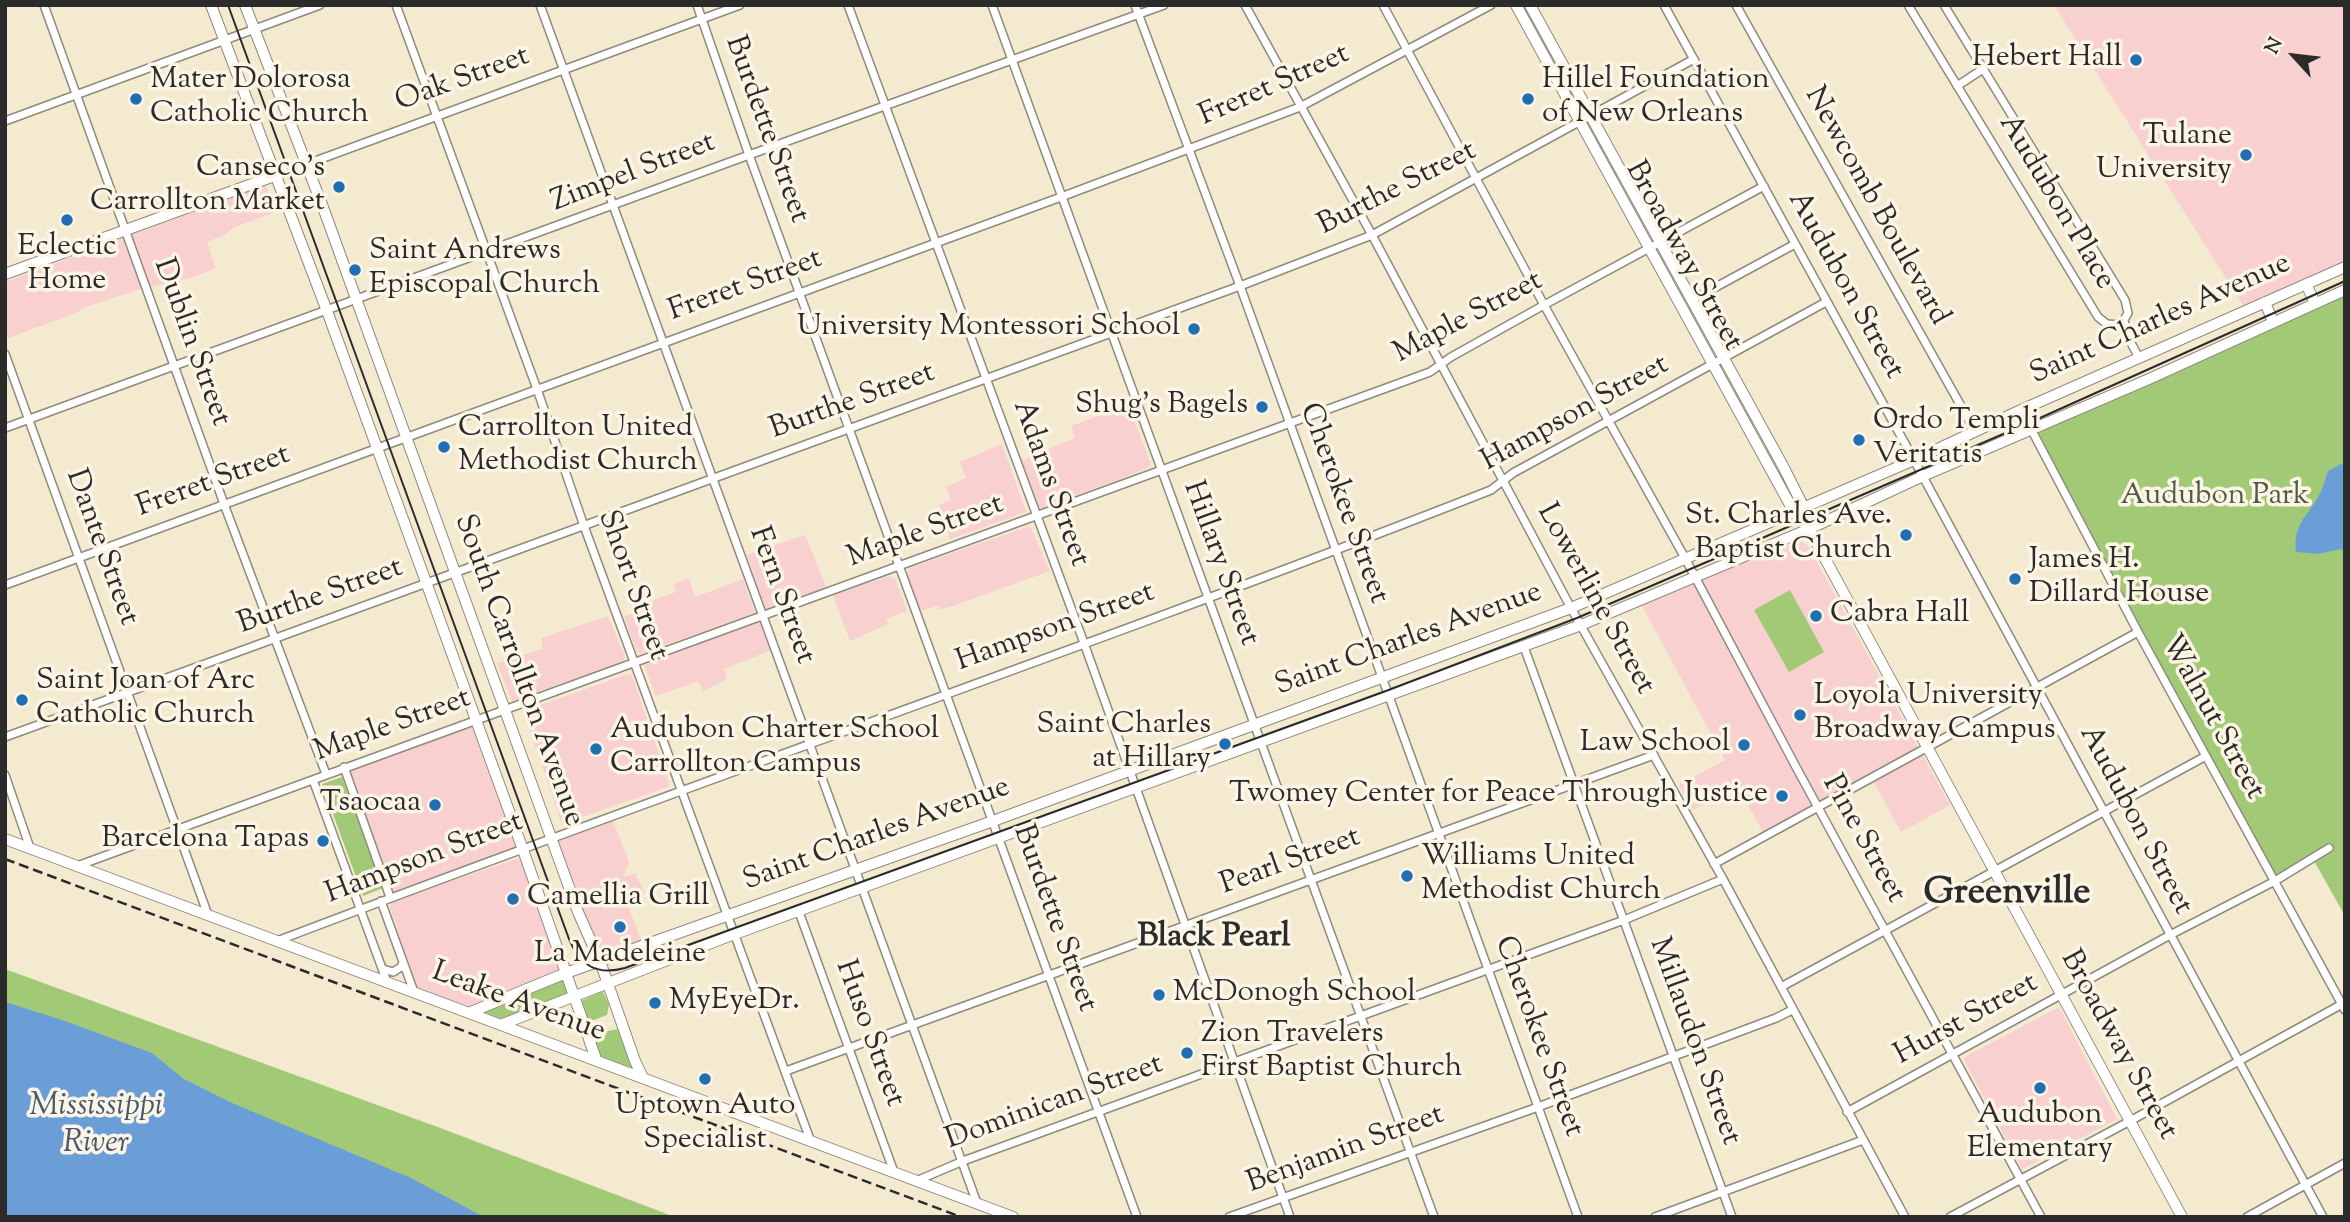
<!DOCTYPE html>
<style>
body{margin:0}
#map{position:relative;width:2350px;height:1222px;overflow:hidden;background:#f3ead0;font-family:"Sorts Mill Goudy",serif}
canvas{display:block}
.frame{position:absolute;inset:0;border:7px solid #2b2b2b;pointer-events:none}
.north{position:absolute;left:2259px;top:21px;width:70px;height:70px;-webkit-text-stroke:5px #fcf5e5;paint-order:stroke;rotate:297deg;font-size:19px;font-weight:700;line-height:28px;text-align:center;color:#2b2b2b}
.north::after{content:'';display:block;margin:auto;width:24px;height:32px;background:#2b2b2b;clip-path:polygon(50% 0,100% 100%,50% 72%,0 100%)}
</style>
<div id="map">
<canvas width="2350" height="1222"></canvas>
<div class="frame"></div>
<div class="north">N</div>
</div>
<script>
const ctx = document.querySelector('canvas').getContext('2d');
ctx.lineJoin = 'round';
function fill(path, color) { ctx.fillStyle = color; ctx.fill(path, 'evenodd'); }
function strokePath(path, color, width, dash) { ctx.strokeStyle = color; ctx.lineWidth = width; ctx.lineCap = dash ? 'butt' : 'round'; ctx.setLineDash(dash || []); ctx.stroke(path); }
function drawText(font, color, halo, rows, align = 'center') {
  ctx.font = font + ' "Sorts Mill Goudy",serif'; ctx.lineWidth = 7; ctx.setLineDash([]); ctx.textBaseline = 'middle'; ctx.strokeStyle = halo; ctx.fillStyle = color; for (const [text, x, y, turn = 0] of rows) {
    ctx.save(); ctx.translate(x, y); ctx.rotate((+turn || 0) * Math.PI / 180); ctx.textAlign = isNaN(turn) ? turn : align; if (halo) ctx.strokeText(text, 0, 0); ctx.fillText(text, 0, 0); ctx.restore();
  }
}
fill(new Path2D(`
 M2054 5H2345V267L2246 310Z
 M266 185 276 212 235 227 224 235 207 242 216 268 194 277 137 290 80 309 79 312 8 338 5 331V282Z
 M1128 405 1151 465 1147 468 1123 478 1038 509 1021 461 1075 438 1071 426Z
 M1002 444 1026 512 950 539 939 505 951 500 946 487 966 478 960 462Z
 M1030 526 1050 571 950 607 940 609 937 606 921 611 906 576 910 568Z
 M805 535 828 591 766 612 747 555Z
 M1798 541 1803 542 1808 546 1950 805 1901 832 1871 777 1765 836 1738 786 1693 810 1679 785 1725 760 1641 604Z
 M889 576 895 579 907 611 886 619 888 624 850 641 833 595Z
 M689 578 695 597 743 579 755 613 640 654 636 650 624 617 652 606 654 600 676 592 674 584Z
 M608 616 625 657 623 662 512 701 497 663 543 649 541 638Z
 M755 622 762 624 771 650 724 669 727 679 703 691 698 681 656 696 644 665Z
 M631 673 670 786 562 824 523 711Z
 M476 721 522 847 394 893 341 770Z
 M613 821 629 862 623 877 635 873 644 892 626 901 642 942 611 954H603L599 952 574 893 557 841Z
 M522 857 560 967 556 972 548 977 471 1007 418 990 390 908 391 902Z
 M2059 1007 2117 1119 2022 1169 1963 1058Z`), '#f7d0cf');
fill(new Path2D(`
 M2345 296V916L2313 859 2277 879 2208 758 2035 434Z
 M1790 590 1824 652 1789 672 1754 610Z
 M342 777 383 888 363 896 322 784Z
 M5 969 443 1129 675 1217H469L228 1107 184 1079 151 1053 5 1008Z
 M563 977 570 995 506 1021 484 1012Z
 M601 992H603L609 1005 607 1015 594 1020H588L580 1004 581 1001Z
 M618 1029 620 1032 632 1067 623 1066 600 1057 593 1034Z`), '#a2ca76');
fill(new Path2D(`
 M2345 462V553L2341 549 2317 554 2296 552C2293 525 2306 518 2318 497 2323 489 2325 479 2328 471Z
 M5 1002 62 1020 152 1053 184 1079 232 1103 411 1178 484 1217H5Z`), '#6b9ed7');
const street = new Path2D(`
 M44 5 224 504 326 774
 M396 5 537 389 584 526 811 1142
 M540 5 977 1203
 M697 5 749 155 1137 1217
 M848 5 1084 643 1290 1217
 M992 5 1434 1217
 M1135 5 1240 286 1578 1217
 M1245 5 1372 235 1571 608 1723 879 1905 1217
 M1383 5 1544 305 1685 558 1796 767 2041 1217
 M1664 5 1914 460 2323 1217
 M1736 5 1975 431
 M1908 5 2098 317 2107 324 2121 325 2128 313 2125 300 1944 5
 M1957 86 1983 69
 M5 121 320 5
 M307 164 740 5
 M1692 300 1795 244
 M2124 322 2131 336 2129 339 2139 358
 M5 354 208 915
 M2021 410 2138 632 2345 1010
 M5 428 749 155 1164 5
 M5 585 1061 197 1300 107 1491 5
 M1524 647 1732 1217
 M5 737 1240 286 1372 235 1694 59
 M344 767 390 897
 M5 775 30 848
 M313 780 387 982
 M1714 864 2138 632
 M77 866 1430 372 1451 357 1544 305 1764 186
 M381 901 414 992
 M799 912 894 1172
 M277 941C680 787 1089 648 1491 490L1513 473 1826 302
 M383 969 393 972 401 967 403 962
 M1781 987 2206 756
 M786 1071 1654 755
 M1847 1112 2170 935 2275 881 2329 848
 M916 1181 963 1161 1624 920 1723 879
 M1229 1217 1538 1107 1776 1018 1792 1010
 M1655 1217 1863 1140
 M1950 1217 2130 1121 2344 1003
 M2247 1217 2345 1163`);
const secondary = new Path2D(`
 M211 5 327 311 430 593 522 847 596 1059
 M245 5 324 210 578 912 601 964 635 1061 643 1078
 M1516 5 1794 512 1809 529 2182 1217
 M1530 5 1784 468 1806 512
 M5 274 307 164
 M2306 284 2315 303
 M2265 302 2273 322
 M5 839 1013 1217
 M471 1012 566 973 993 821 1571 608 1914 460 2021 410 2345 267
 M503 1024 724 938 1581 625 1809 529 1923 476 2149 379 2345 290`);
strokePath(street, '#8f8a7e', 10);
strokePath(secondary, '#8f8a7e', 12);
strokePath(street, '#fff', 7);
strokePath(secondary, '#fff', 10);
strokePath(new Path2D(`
 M228 5 569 939C580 965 596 976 625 968L1386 691 1577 618 2031 422 2345 281`), '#2b2b2b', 2);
strokePath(new Path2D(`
 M5 859 961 1217`), '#2b2b2b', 2.5, [10, 5]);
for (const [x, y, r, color] of [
 [2136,60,7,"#1f6fb2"],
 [136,99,7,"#1f6fb2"],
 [1528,99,7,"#1f6fb2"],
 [2246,155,7,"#1f6fb2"],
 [339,187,7,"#1f6fb2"],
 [67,220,7,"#1f6fb2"],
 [355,270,7,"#1f6fb2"],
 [1194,329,7,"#1f6fb2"],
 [1262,407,7,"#1f6fb2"],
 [1859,440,7,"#1f6fb2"],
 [444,447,7,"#1f6fb2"],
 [1906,535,7,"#1f6fb2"],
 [2015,579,7,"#1f6fb2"],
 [1816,616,7,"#1f6fb2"],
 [22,700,7,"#1f6fb2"],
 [1800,715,7,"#1f6fb2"],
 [1225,744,7,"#1f6fb2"],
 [1744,745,7,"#1f6fb2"],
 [596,749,7,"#1f6fb2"],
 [1782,796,7,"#1f6fb2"],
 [435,805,7,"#1f6fb2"],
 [323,841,7,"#1f6fb2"],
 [1407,876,7,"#1f6fb2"],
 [513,899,7,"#1f6fb2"],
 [620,927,7,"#1f6fb2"],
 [1159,995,7,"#1f6fb2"],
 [655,1003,7,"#1f6fb2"],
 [1187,1053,7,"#1f6fb2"],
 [705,1079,7,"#1f6fb2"],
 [2040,1088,7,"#1f6fb2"]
]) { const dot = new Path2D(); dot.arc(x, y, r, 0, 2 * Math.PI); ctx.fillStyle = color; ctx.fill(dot); strokePath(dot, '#fcf5e5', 2.5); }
drawText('30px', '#2b2b2b', '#fcf5e5', [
 ["Hebert Hall",2122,60,"right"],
 ["Mater Dolorosa",150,82],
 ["Catholic Church",150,116],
 ["Hillel Foundation",1542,82],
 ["of New Orleans",1542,116],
 ["Tulane",2232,138,"right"],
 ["University",2232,172,"right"],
 ["Canseco's",325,170,"right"],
 ["Carrollton Market",325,204,"right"],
 ["Eclectic",67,249,"center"],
 ["Home",67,283,"center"],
 ["Saint Andrews",369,253],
 ["Episcopal Church",369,287],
 ["University Montessori School",1180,329,"right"],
 ["Shug's Bagels",1248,407,"right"],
 ["Ordo Templi",1873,423],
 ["Veritatis",1873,457],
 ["Carrollton United",458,430],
 ["Methodist Church",458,464],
 ["St. Charles Ave.",1892,518,"right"],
 ["Baptist Church",1892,552,"right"],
 ["James H.",2029,562],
 ["Dillard House",2029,596],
 ["Cabra Hall",1830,616],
 ["Saint Joan of Arc",36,683],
 ["Catholic Church",36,717],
 ["Loyola University",1814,698],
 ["Broadway Campus",1814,732],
 ["Saint Charles",1211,727,"right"],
 ["at Hillary",1211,761,"right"],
 ["Audubon Charter School",610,732],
 ["Carrollton Campus",610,766],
 ["Law School",1730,745,"right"],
 ["Twomey Center for Peace Through Justice",1768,796,"right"],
 ["Tsaocaa",421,805,"right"],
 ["Barcelona Tapas",309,841,"right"],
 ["Williams United",1421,859],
 ["Methodist Church",1421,893],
 ["Camellia Grill",527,899],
 ["La Madeleine",620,956,"center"],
 ["McDonogh School",1173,995],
 ["MyEyeDr.",669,1003],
 ["Zion Travelers",1201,1036],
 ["First Baptist Church",1201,1070],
 ["Uptown Auto",705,1108,"center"],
 ["Specialist",705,1142,"center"],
 ["Audubon",2040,1117,"center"],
 ["Elementary",2040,1151,"center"]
], 'left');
drawText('30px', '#2b2b2b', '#fcf5e5', [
 ["Oak Street",463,81,-20],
 ["Freret Street",1275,87,-24],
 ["Burdette Street",765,130,70],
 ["Zimpel Street",634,174,-21],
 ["Burthe Street",1398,190,-27],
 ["Audubon Place",2055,203,59],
 ["Newcomb Boulevard",1875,207,61],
 ["Broadway Street",1682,257,61],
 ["Audubon Street",1844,286,61],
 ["Freret Street",746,287,-20],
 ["Maple Street",1469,319,-28],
 ["Saint Charles Avenue",2161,321,-24],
 ["Dublin Street",190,343,70],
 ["Burthe Street",853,403,-20],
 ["Hampson Street",1576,415,-29],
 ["Freret Street",214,483,-20],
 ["Adams Street",1049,484,70],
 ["Cherokee Street",1342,504,70],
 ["Maple Street",926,533,-20],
 ["Dante Street",100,548,70],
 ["Hillary Street",1219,564,70],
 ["Short Street",631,586,70],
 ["Fern Street",780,596,70],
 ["Burthe Street",321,598,-20],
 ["Lowerline Street",1594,600,61],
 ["Hampson Street",1056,629,-20],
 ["Saint Charles Avenue",1409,641,-20],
 ["South Carrollton Avenue",517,671,70],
 ["Walnut Street",2211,718,61],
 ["Maple Street",393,727,-20],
 ["Audubon Street",2134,821,62],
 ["Saint Charles Avenue",877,836,-20],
 ["Pine Street",1862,840,61],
 ["Hampson Street",425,860,-21],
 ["Pearl Street",1291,863,-20],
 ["Burdette Street",1053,919,70],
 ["Leake Avenue",518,1004,20],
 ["Hurst Street",1967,1021,-29],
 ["Huso Street",868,1034,70],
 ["Cherokee Street",1537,1037,70],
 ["Millaudon Street",1693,1042,70],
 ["Broadway Street",2117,1046,61],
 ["Dominican Street",1055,1104,-20],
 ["Benjamin Street",1346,1151,-20]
]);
drawText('30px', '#4f5b42', '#fcf5e5', [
 ["Audubon Park",2215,498]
]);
drawText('italic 32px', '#455970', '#fcf5e5', [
 ["Mississippi",96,1109],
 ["River",96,1146]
]);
drawText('bold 33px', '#2b2b2b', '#fcf5e5', [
 ["Black Pearl",1214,939]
]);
drawText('bold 37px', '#2b2b2b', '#fcf5e5', [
 ["Greenville",2007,896]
]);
</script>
